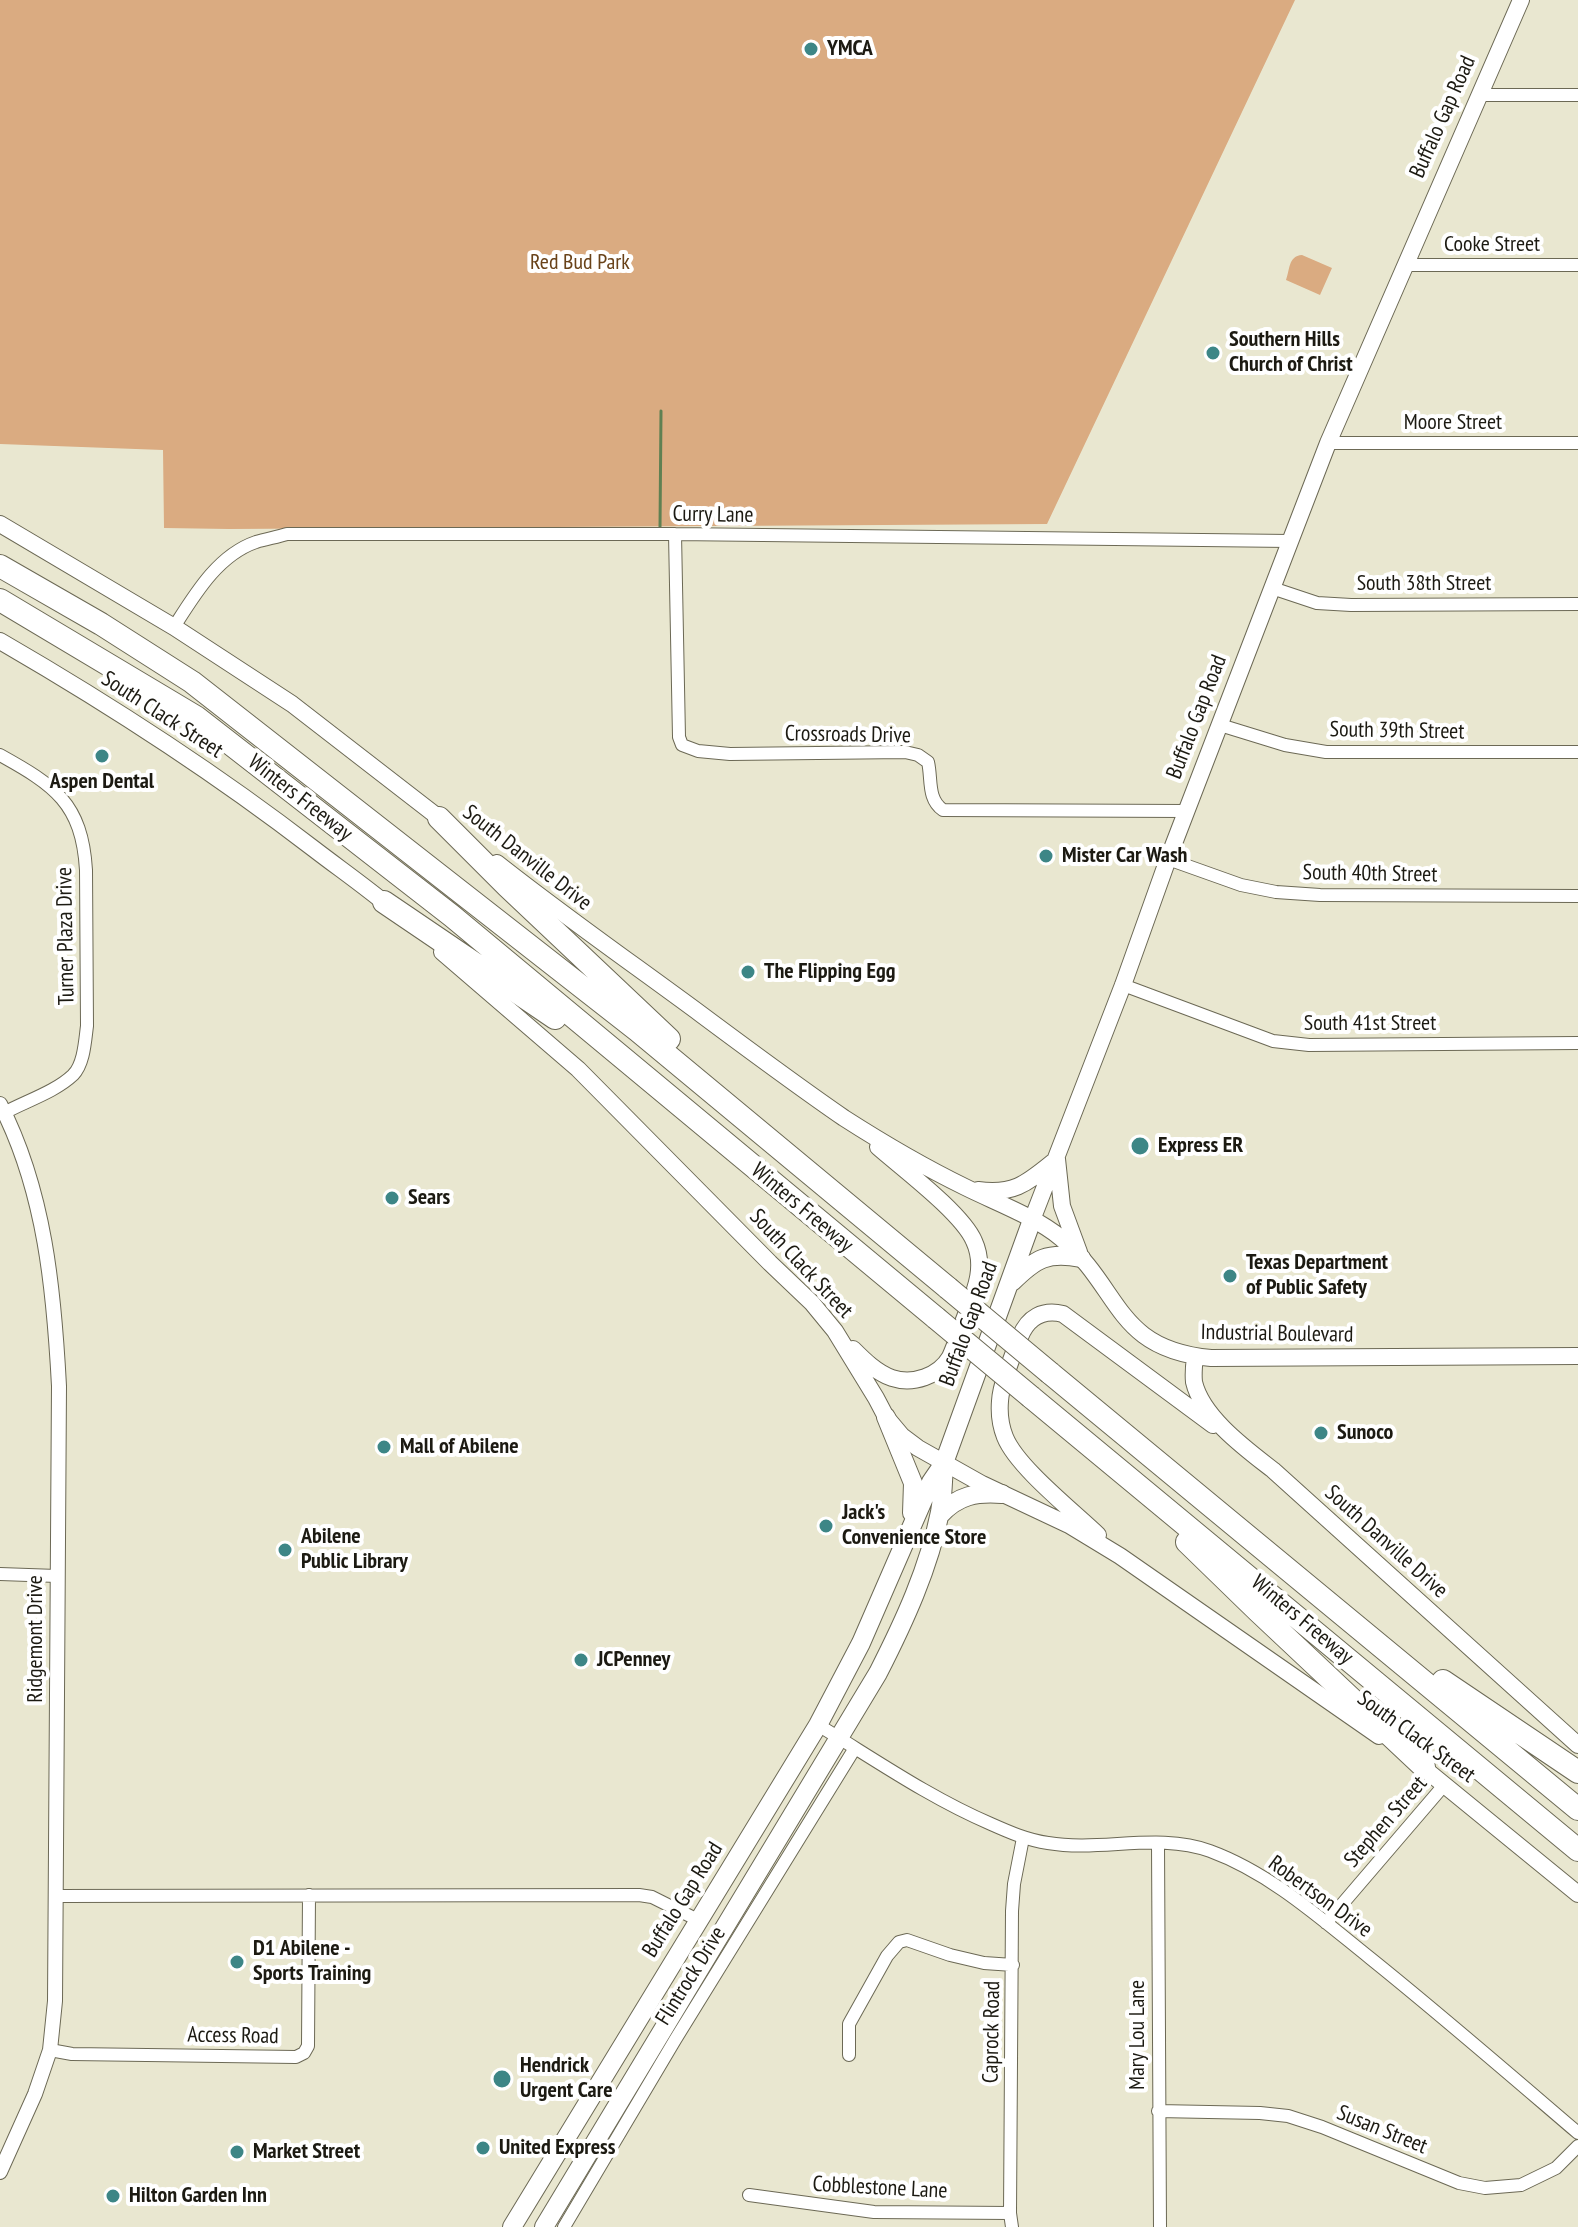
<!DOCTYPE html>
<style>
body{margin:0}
canvas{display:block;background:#e9e7d0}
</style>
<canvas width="1578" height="2227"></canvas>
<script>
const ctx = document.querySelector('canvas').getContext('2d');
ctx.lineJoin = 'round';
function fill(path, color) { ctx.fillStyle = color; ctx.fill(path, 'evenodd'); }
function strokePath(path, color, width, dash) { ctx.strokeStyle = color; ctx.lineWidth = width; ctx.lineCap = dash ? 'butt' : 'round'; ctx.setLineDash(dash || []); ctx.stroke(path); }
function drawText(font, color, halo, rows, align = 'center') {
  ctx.font = font + ' "PT Sans Narrow",sans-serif'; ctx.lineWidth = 8; ctx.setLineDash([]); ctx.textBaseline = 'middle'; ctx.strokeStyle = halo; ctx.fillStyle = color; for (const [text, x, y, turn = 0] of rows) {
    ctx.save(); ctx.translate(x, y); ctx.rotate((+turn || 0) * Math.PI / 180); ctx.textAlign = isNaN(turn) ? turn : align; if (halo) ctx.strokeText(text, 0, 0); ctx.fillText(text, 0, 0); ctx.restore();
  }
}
fill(new Path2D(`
 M0 0H1295L1047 524 229 529 164 528 163 450 0 444Z
 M1302 255 1332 268 1320 295 1286 280C1290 270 1288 256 1302 255Z`), '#daab81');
strokePath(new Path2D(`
 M660 528 661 411`), '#5f8052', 3);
const minor = new Path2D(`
 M1480 95H1578
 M1406 265H1578
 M1328 443H1578
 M675 534 679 737 682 745 698 751 730 754 905 752 918 755 928 762C932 779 927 799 943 810L1186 811
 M1272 588 1317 603 1351 605 1578 604
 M174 627C195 594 218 555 256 542 266 539 277 537 287 534H675L1290 541
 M1220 725 1285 745 1326 752H1578
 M0 755C54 785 82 803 86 870L87 1026C85 1041 84 1064 73 1075 55 1092 26 1101 4 1113
 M1168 859 1241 885 1276 892 1320 895 1578 896
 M1123 985 1273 1041 1309 1045 1578 1043
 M0 1574 57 1576
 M818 1725C874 1759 930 1798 991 1824 1009 1832 1027 1840 1048 1843 1101 1852 1159 1832 1210 1851 1270 1873 1320 1918 1370 1958 1441 2015 1509 2074 1578 2133
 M1158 1844 1160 2227
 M57 1896 639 1895 652 1897 700 1921
 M1326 1923 1445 1784
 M50 2050 72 2054 296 2057 304 2053 308 2046 309 1895
 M849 2055V2024L887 1956 899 1942 907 1940 950 1955 984 1963 1013 1965
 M1158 2111 1260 2113 1288 2116 1322 2127 1459 2183 1485 2188 1521 2185 1556 2168 1578 2146
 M749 2195 874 2212 1010 2213
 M564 2227 675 2040 855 1748
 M1012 2227 1010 2213 1012 1911 1014 1884 1023 1838`);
const tertiary = new Path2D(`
 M0 1104C45 1191 54 1291 59 1386L55 2001 50 2050 35 2094 0 2172`);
const secondary = new Path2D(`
 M0 524 174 627 292 704 447 824
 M0 641C109 704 214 772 314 849 340 869 366 887 391 908
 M497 863C564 916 633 964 702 1015 749 1050 796 1085 844 1118 883 1143 924 1167 965 1187 995 1202 1036 1217 1061 1238 1122 1289 1114 1349 1211 1358L1578 1356
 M442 952 578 1069 770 1263 812 1303 835 1331 876 1398 886 1417 902 1436 918 1448 982 1484 1069 1525 1120 1556 1379 1736
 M1057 1159 1062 1206 1079 1252
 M978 1190C1014 1195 1027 1183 1053 1162
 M1032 1220 1123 985 1168 859 1328 443 1521 0
 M853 1349C864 1360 877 1373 892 1378 913 1385 939 1376 950 1357 956 1344 960 1330 965 1317 975 1291 986 1267 974 1241 962 1213 903 1169 878 1147
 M1195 1356C1194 1365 1193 1373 1194 1382 1202 1417 1246 1449 1273 1470L1578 1745
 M1098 1535C1073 1511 1017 1467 1005 1437 1001 1427 999 1413 1000 1401 1001 1383 1013 1355 1020 1337 1028 1317 1043 1309 1063 1314L1213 1425
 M1415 1761 1578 1894`);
const primary = new Path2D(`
 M1012 1282C1035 1259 1048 1251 1081 1258
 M886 1417 913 1483 912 1513
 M940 1515C958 1495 977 1492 1002 1494
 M512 2227 818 1725 861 1643 931 1482 944 1463 1032 1220
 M544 2227 878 1673C904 1622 929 1568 940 1512 943 1496 943 1479 944 1463`);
const motorway = new Path2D(`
 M0 566 101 624 192 682 637 1030 948 1288
 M0 600 196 717 452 916 936 1318
 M439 818 507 886 669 1039
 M384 902 555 1018
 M1050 1373 1578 1809
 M1031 1397 1578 1850
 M1187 1542 1258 1611 1424 1767
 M1443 1681 1578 1772`);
strokePath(minor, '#6c6955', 14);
strokePath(tertiary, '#6c6955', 16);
strokePath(secondary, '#6c6955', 18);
strokePath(primary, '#6c6955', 20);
strokePath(motorway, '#6c6955', 24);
strokePath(minor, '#fff', 12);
strokePath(tertiary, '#fff', 14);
strokePath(secondary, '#fff', 16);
strokePath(primary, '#fff', 18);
strokePath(motorway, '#fff', 22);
const motorwayBridge = new Path2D(`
 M948 1288 1050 1373
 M936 1318 1031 1397`);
strokePath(motorwayBridge, '#6c6955', 24, []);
strokePath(motorwayBridge, '#fff', 22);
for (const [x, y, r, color] of [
 [811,49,8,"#3d8686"],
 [1213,353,8,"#3d8686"],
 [102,756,8,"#3d8686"],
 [1046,856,8,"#3d8686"],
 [748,972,8,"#3d8686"],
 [1140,1146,10,"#3d8686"],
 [392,1198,8,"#3d8686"],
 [1230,1276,8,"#3d8686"],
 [1321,1433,8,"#3d8686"],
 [384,1447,8,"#3d8686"],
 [826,1526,8,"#3d8686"],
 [285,1550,8,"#3d8686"],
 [581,1660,8,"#3d8686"],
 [237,1962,8,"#3d8686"],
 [502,2079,10,"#3d8686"],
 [483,2148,8,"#3d8686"],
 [237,2152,8,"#3d8686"],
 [113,2196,8,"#3d8686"]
]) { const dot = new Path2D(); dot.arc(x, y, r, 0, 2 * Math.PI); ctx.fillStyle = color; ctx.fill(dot); strokePath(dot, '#fff', 3); }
drawText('bold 22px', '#1c1a12', '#fff', [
 ["YMCA",827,49],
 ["Southern Hills",1229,340],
 ["Church of Christ",1229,365],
 ["Aspen Dental",102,782,"center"],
 ["Mister Car Wash",1062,856],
 ["The Flipping Egg",764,972],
 ["Express ER",1158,1146],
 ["Sears",408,1198],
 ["Texas Department",1246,1263],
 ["of Public Safety",1246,1288],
 ["Sunoco",1337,1433],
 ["Mall of Abilene",400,1447],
 ["Jack's",842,1513],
 ["Convenience Store",842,1538],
 ["Abilene",301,1537],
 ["Public Library",301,1562],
 ["JCPenney",597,1660],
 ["D1 Abilene -",253,1949],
 ["Sports Training",253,1974],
 ["Hendrick",520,2066],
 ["Urgent Care",520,2091],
 ["United Express",499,2148],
 ["Market Street",253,2152],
 ["Hilton Garden Inn",129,2196]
], 'left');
drawText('22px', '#1c1a12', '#fff', [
 ["Buffalo Gap Road",1443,117,-66],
 ["Cooke Street",1492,245],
 ["Moore Street",1453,423],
 ["Curry Lane",713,515,1],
 ["South 38th Street",1424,584],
 ["South Clack Street",162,715,33],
 ["Buffalo Gap Road",1197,717,-69],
 ["South 39th Street",1397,731,1],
 ["Crossroads Drive",848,735,1],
 ["Winters Freeway",300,798,38],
 ["South Danville Drive",527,858,38],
 ["South 40th Street",1370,874,1],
 ["Turner Plaza Drive",66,936,-91],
 ["South 41st Street",1370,1024],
 ["Winters Freeway",802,1208,40],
 ["South Clack Street",801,1264,47],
 ["Buffalo Gap Road",969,1324,-70],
 ["Industrial Boulevard",1277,1334,1],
 ["South Danville Drive",1386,1542,42],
 ["Winters Freeway",1302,1620,40],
 ["Ridgemont Drive",36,1639,-90],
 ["South Clack Street",1416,1737,36],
 ["Stephen Street",1386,1822,-49],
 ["Robertson Drive",1320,1897,36],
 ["Buffalo Gap Road",683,1900,-58],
 ["Flintrock Drive",691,1976,-58],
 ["Caprock Road",992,2032,-89],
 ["Mary Lou Lane",1138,2035,-90],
 ["Access Road",233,2036,1],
 ["Susan Street",1382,2130,22],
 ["Cobblestone Lane",880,2188,3]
]);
drawText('22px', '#694219', '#fff', [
 ["Red Bud Park",580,263]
]);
</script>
